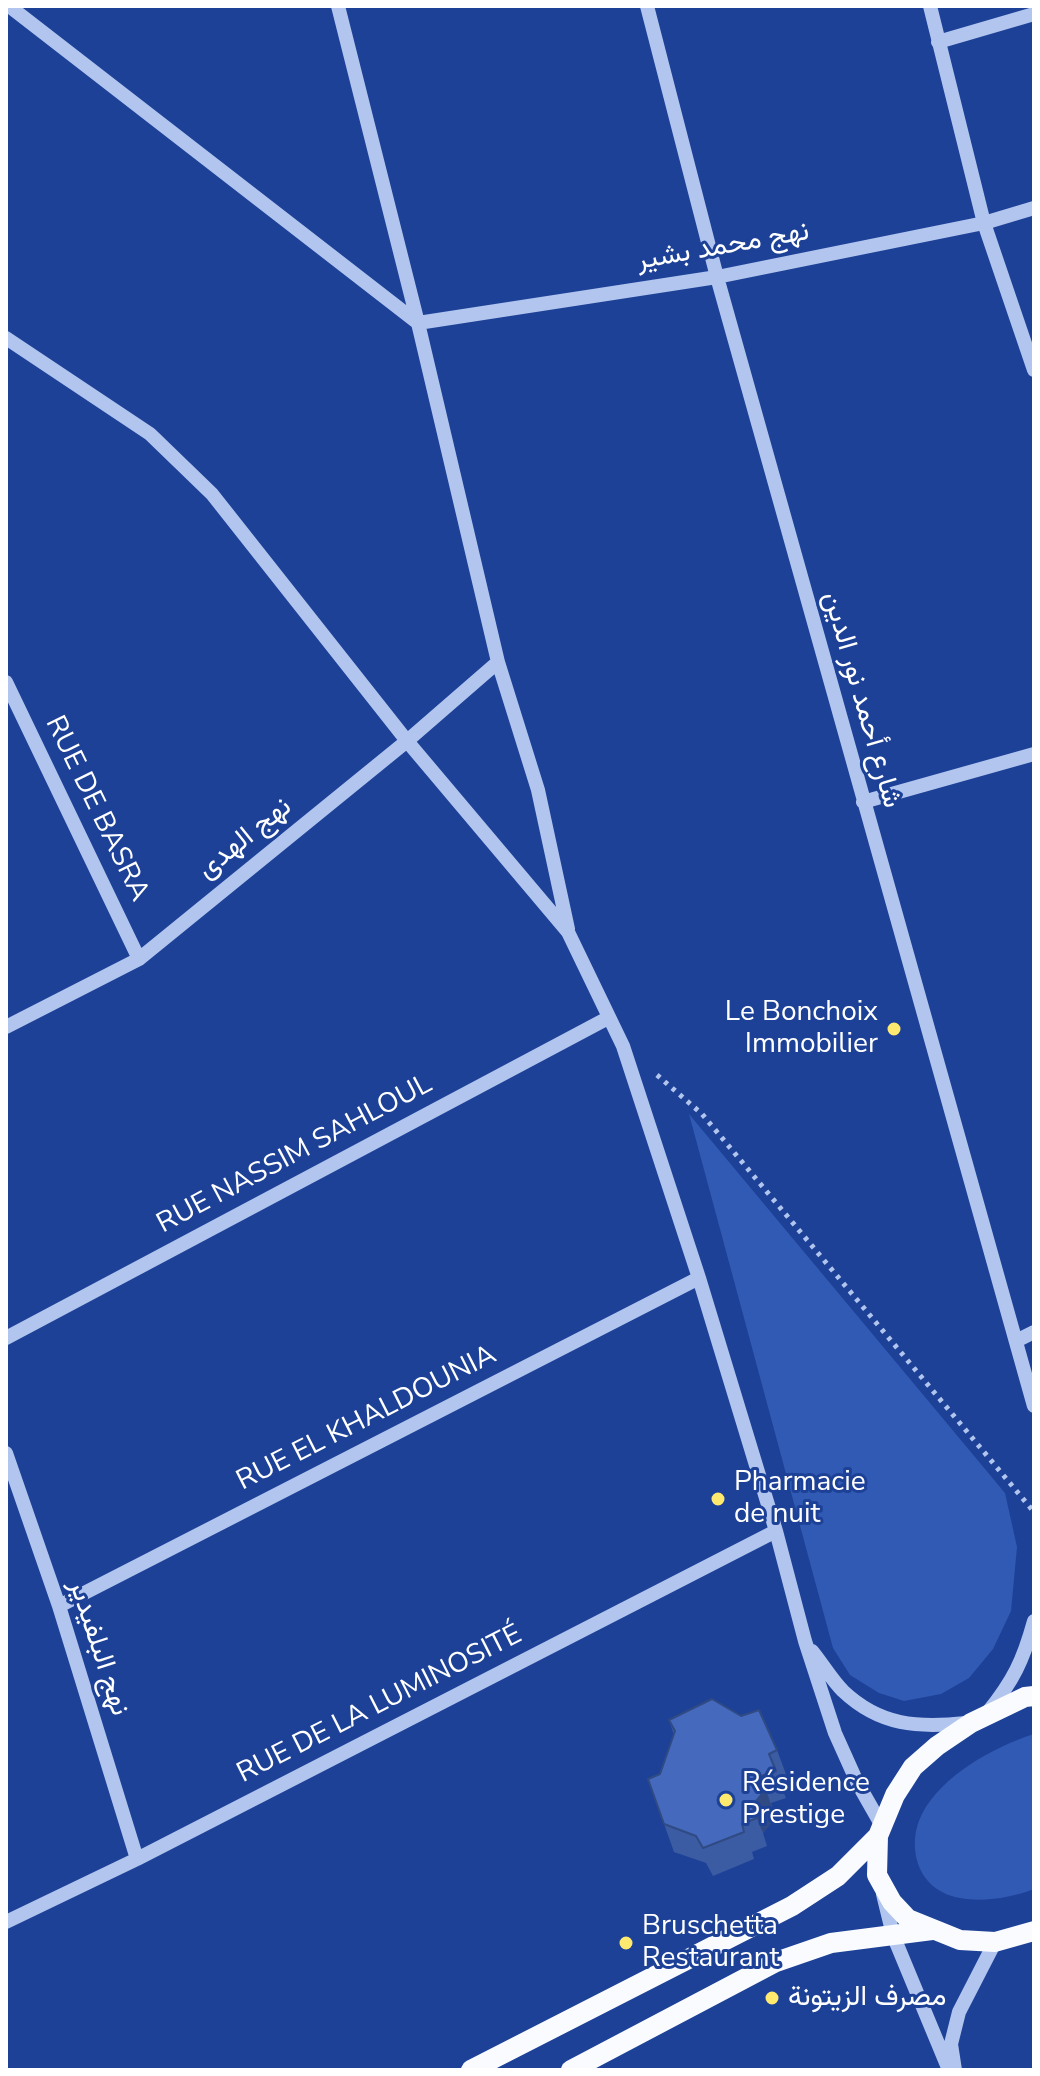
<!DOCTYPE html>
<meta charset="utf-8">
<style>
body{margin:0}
#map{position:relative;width:1040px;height:2076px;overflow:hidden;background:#1d4197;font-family:"Nunito Sans",sans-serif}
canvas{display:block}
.frame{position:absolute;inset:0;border:8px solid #fff;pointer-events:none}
</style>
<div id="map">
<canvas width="1040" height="2076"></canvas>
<div class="frame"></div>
</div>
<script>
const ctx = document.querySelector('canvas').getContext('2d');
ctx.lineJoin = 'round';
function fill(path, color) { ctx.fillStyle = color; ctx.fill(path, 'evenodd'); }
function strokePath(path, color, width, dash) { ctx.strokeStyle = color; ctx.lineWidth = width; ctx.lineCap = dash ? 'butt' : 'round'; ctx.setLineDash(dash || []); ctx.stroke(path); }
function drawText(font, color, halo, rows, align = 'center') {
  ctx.font = font + ' "Nunito Sans",Vazirmatn,sans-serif'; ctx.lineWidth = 6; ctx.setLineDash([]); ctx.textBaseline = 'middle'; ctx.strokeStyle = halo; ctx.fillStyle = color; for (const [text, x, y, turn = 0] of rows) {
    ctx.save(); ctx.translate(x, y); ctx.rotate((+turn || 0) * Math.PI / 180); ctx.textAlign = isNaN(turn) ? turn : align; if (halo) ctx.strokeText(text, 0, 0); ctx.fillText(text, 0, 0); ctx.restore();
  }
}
fill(new Path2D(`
 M689 1114 1005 1493 1017 1547 1011 1611 993 1649 969 1678 941 1694 904 1701 879 1693 850 1675 833 1648Z
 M1034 1734V1889C1009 1899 969 1905 944 1893 914 1879 908 1841 922 1814 942 1775 994 1747 1034 1734Z`), '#315ab4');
strokePath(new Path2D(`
 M657 1075 702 1114 1034 1512`), '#b1c5ef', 5, [4, 6]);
strokePath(new Path2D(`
 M9 6 418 323 717 277 984 223 1034 208
 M338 6 418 323 498 662 538 790 568 929
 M647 6 717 277 1034 1406
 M930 6 984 223 1034 370
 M938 42 1034 14
 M6 338 150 434 212 494 407 741 568 932 623 1046 699 1278 776 1531 805 1641 835 1733 857 1782 882 1826
 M6 682 139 959
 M863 802 1034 754
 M6 1027 139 959 407 741 498 662
 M6 1338 608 1018
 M1016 1341 1034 1332
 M6 1453 59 1606 137 1859
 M59 1606 699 1278
 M812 1651C822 1663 831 1679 843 1691 880 1726 918 1728 966 1723
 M988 1712C1013 1681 1023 1661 1034 1621
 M883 1894 893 1935 949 2070
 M6 1922 137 1859 776 1531
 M955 2070 951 2044 959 2012 995 1942`), '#b1c5ef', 14);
strokePath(new Path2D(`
 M1034 1696 1025 1697 971 1723 937 1746 913 1767 895 1795 878 1836 877 1875 892 1902 908 1919 960 1940 995 1942 1034 1931
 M471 2070 792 1906 838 1876 878 1836
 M571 2070 776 1962 831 1943 932 1930`), '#f9fbff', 20);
fill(new Path2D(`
 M669 1720 777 1750 787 1777 779 1781 786 1798 771 1803 774 1813 772 1822 763 1833 767 1846 752 1852 754 1859 713 1876 706 1863 674 1852 648 1779 660 1774 674 1735Z`), '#3b5ba3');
fill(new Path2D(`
 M761 1776 774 1813 772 1822 763 1833 752 1806Z`), '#304a84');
const building = new Path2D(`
 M712 1699 741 1716 759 1710 777 1750 769 1754 776 1771 761 1776 763 1785 762 1794 752 1806 757 1818 742 1824 744 1832 703 1848 696 1836 664 1824 648 1779 660 1774 675 1731 669 1720Z`);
fill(building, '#456abd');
strokePath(building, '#304a84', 2);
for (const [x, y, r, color] of [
 [894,1029,8,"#ffe96f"],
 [718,1499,8,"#ffe96f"],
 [726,1800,8,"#ffe96f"],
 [626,1943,8,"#ffe96f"],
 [772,1998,8,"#ffe96f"]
]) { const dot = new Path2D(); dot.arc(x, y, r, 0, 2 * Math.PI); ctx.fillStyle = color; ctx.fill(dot); strokePath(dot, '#1d4197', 3); }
drawText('28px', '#fff', '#1d4197', [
 ["نهج محمد بشير",723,247,-10],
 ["شارع أحمد نور الدين",861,700,74],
 ["RUE DE BASRA",96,809,64],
 ["نهج الهدى",245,839,-39],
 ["RUE NASSIM SAHLOUL",295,1155,-28],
 ["RUE EL KHALDOUNIA",367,1419,-27],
 ["نهج البلفيدير",98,1648,72],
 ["RUE DE LA LUMINOSITÉ",380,1705,-27]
]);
drawText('28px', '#fff', '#1d4197', [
 ["Le Bonchoix",878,1013,"right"],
 ["Immobilier",878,1045,"right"],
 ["Pharmacie",734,1483],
 ["de nuit",734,1515],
 ["Résidence",742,1784],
 ["Prestige",742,1816],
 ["Bruschetta",642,1927],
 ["Restaurant",642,1959],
 ["مصرف الزيتونة",788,1998]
], 'left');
</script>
